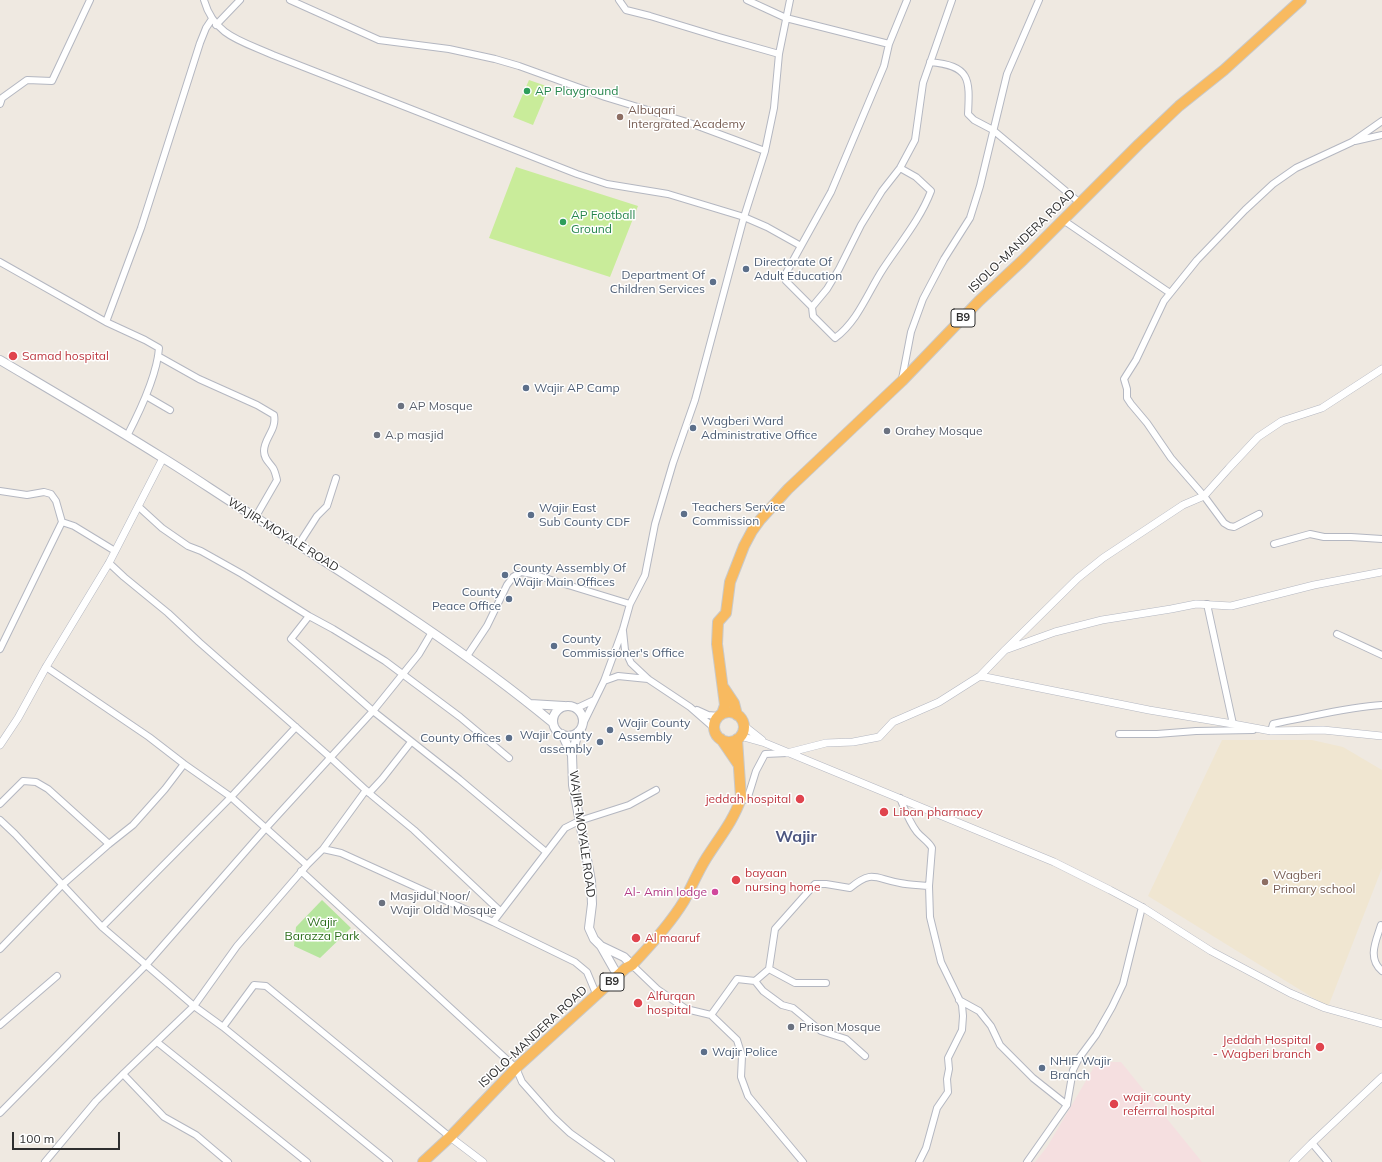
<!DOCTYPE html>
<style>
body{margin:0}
#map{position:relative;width:1382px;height:1162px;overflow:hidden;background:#efe9e1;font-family:Mulish,sans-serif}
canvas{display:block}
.scale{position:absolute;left:12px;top:1132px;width:108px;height:18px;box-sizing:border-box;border:2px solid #2e2e2e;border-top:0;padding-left:5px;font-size:12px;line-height:14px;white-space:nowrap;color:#2e2e2e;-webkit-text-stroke:3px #fff;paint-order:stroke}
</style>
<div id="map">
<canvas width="1382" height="1162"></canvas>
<div class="scale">100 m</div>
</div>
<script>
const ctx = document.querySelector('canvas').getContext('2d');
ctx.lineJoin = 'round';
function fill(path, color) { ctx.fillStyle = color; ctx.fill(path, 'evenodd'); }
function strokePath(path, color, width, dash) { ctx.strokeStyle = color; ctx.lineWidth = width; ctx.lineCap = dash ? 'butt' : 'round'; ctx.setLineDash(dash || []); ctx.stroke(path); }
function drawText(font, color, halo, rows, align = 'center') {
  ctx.font = font + ' Mulish,sans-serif'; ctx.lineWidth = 3; ctx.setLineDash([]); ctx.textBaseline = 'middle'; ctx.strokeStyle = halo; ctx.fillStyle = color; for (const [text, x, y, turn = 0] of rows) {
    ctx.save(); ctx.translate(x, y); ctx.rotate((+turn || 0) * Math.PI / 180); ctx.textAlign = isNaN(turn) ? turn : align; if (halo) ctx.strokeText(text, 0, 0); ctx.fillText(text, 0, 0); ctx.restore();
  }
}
fill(new Path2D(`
 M1222 740H1312L1343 747 1382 770V868L1328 1007 1148 896Z`), '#f0e6d1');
fill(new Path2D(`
 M1097 1062H1121L1202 1162H1035L1047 1147Z`), '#f5dfe0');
fill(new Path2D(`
 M322 900 351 928 320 958 294 946 296 927Z`), '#b6e59e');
fill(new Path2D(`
 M529 80 549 87 533 125 513 117Z
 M516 167 638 206 610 277 489 238Z`), '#c9ec9a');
const minor = new Path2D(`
 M204 0C214 36 242 41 273 55L577 174 607 184 668 194 744 217 767 227 801 246 831 192 884 66 889 44 907 0
 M290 0 379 40 449 49 495 59 519 66 605 97 687 122 765 151
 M619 0 626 10 650 16 719 37 779 54
 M747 0 786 18 889 44
 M216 25 240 0
 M930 62C970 66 970 78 968 114L974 120 993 130 1080 203
 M0 104 2 98 27 80 52 81 90 0
 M1355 141 1382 135
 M1063 220 1170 293
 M801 246 785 275 786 281 812 307 813 316 835 338C858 321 868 292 883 269 900 243 920 220 931 191L916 177 900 168
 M0 262 106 322 145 340 159 348C157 376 140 411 127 436
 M812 307 827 289 839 269 861 225 882 191 900 168 915 140 923 83 952 0
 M106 322 141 228 200 43 206 28 212 19
 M158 356 199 379 257 405 274 415C277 430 264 438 264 451 264 459 269 462 273 468 275 471 276 476 277 480L255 518
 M902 379 911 332 923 299 944 259 970 218 980 186 1007 74 1039 0
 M146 396 170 410
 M0 491 27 495 44 492 51 494 56 501 62 522 74 526 115 551
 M139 507 162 528 188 546 201 551 242 574 309 616 333 629 385 661 460 717 509 758
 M1259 514 1234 527 1229 526 1224 523 1204 496 1171 458 1147 423 1131 404 1127 398V389L1124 379 1136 360 1164 301 1197 260 1245 210 1273 184 1296 168 1352 142 1382 121
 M299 544 317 516 327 506 336 478
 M1274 544 1310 534 1324 537H1351L1382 539
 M109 563 124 577 168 613 199 642 331 758 369 793 414 830 500 911
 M1207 604 1233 724
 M309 616 291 639 373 711 459 779 546 852
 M623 631 625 650 631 663 648 679 690 707 714 728
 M1337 634 1382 655
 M0 649 62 522
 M467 656 487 626 507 585 513 577 521 572 532 574 630 604
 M46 667 149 737 184 764 231 797 307 865
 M604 681 618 676 648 679
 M577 708 594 700
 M697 710 708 715 719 716
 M583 724 604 681 623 629 630 604 645 575 655 524 673 463 695 400 744 217 765 151 774 108 779 54 790 0
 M1271 731 1273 724 1282 722C1315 716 1348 707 1382 705
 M1119 734H1157L1196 731 1253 730
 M369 793 382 779 411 742
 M741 798 747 800 756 771 765 754 787 753
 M900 798C905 810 909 822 917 832 922 838 929 842 932 848L929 886 930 917 941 962 962 1005 963 1016 962 1030 948 1058 949 1069 947 1079 948 1092 937 1108 926 1148 919 1162
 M0 804 23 781 36 782 48 789 109 844
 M0 820 15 834 102 927 194 1006 223 1027 389 1162
 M323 849 366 790
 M301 871 516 1068 522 1082 553 1117 570 1133 611 1162
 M493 922 565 828 579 821 629 805 656 790
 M1381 925C1376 941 1367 958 1382 971
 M102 927 231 797 296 727
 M0 949 62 885 109 844 133 825 165 789 184 764
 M632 965 657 989 686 1009 711 1015 737 1040 742 1056 741 1077 748 1096 803 1162
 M769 969 795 983H826
 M755 981 763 991 782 1005 793 1008 821 1031 846 1039 865 1056
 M959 1000 979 1011 991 1026 1000 1045 1033 1078 1067 1105
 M711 1015 737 979 755 981 769 969 775 929 815 884H826L850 888C873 869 875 879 900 883 909 885 919 885 929 886
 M0 1025 57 976
 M223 1027 254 985 266 986 450 1137
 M157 1042 307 1162
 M123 1074 164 1117 196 1135 228 1162
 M0 1113 146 965 265 829 373 711 419 654 432 632
 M1312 1143 1328 1162
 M45 1162 96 1101 123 1074 194 1006 237 946 307 865 323 849 341 853 493 922 575 962 587 972 597 996
 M1027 1162 1067 1105 1073 1070 1079 1058 1096 1035 1112 1007 1123 984 1142 907`);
const tertiary = new Path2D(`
 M1005 650 1078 578 1103 558 1183 505 1204 496 1229 468 1258 437 1282 421 1322 408 1382 369
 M980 676 1005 650 1055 632 1102 620 1171 609 1196 604 1231 606 1314 585 1382 572
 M743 725 762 740
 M740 736 765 743 1054 862 1110 890 1142 907 1211 951 1290 993 1325 1008 1382 1024
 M0 745 18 718 46 667 109 563 163 458
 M787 753 826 743 853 742 879 737 893 722 939 702 980 676 1149 710 1233 724 1271 731 1323 730 1382 736
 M450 1137 483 1162
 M1293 1162 1312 1143 1382 1077`);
const secondary = new Path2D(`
 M0 360C54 392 109 424 163 458 194 477 224 498 255 517 357 582 460 646 553 723
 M530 704 564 706
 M553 721a15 15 0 1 1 30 0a15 15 0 1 1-30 0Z
 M562 734 572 755 573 785 591 881 592 904 589 928 594 939 601 946 618 976
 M572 755 578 732
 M601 946 624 957 632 965`);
const trunk = new Path2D(`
 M724 688 734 703 737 715
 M714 727a15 15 0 1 1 30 0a15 15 0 1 1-30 0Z
 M722 714 725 705 717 644 718 622 726 613 730 582 744 546 752 531 760 520 788 489 902 381 979 301 1023 260 1139 144 1179 106 1224 70 1301 0
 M721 739 738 764
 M423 1162 450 1137 516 1068 626 968 632 965C651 945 670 924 684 901 692 886 698 871 707 857 719 838 734 820 741 798L737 739`);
strokePath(minor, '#b4b7c1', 8);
strokePath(tertiary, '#b4b7c1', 8);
strokePath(secondary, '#b4b7c1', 10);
strokePath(trunk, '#c9c9c9', 12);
strokePath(minor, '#fff', 6);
strokePath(tertiary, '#fff', 7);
strokePath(secondary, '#fff', 8);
strokePath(trunk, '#f8ba60', 10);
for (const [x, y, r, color] of [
 [527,91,4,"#2e9e5b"],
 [620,117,4,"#8d6e63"],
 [563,222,4,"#2e9e5b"],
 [746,269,4,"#5c6f8a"],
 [713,282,4,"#5c6f8a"],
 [13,356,5,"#e0444e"],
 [526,388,4,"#5c6f8a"],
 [401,406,4,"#6b7280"],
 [693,428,4,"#5c6f8a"],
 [887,431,4,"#6b7280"],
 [377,435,4,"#6b7280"],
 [684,514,4,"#5c6f8a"],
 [531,515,4,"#5c6f8a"],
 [505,575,4,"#5c6f8a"],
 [509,599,4,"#5c6f8a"],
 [554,646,4,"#5c6f8a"],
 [610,730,4,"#5c6f8a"],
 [509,738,4,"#5c6f8a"],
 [600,742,4,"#5c6f8a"],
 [800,799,5,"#e0444e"],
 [884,812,5,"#e0444e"],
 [736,880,5,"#e0444e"],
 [1265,882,4,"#8d6e63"],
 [715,892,4,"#d1479c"],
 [382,903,4,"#6b7280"],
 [636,938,5,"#e0444e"],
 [638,1003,5,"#e0444e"],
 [791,1027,4,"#6b7280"],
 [1320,1047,5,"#e0444e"],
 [704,1052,4,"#5c6f8a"],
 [1042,1068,4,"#5c6f8a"],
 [1114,1104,5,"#e0444e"]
]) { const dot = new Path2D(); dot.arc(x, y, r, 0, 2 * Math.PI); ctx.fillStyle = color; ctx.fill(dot); strokePath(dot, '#fff', 1.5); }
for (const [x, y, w] of [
 [963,318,24],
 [612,982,24]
]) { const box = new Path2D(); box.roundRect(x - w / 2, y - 9, w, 18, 3); ctx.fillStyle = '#fff'; ctx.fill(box); strokePath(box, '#2e2e2e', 1); }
drawText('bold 11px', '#2e2e2e', null, [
 ["B9",963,318],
 ["B9",612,982]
]);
drawText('12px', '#27864d', '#fff', [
 ["AP Playground",535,91],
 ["AP Football",571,215],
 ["Ground",571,229]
], 'left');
drawText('12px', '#785e54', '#fff', [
 ["Albuqari",628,110],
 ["Intergrated Academy",628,124],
 ["Wagberi",1273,875],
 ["Primary school",1273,889]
], 'left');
drawText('12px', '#2e2e2e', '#fff', [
 ["ISIOLO-MANDERA ROAD",1022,241,-44],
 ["WAJIR-MOYALE ROAD",283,535,32],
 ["WAJIR-MOYALE ROAD",582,834,82],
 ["ISIOLO-MANDERA ROAD",533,1037,-43]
]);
drawText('12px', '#4e5e75', '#fff', [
 ["Directorate Of",754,262],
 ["Adult Education",754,276],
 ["Department Of",705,275,"right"],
 ["Children Services",705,289,"right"],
 ["Wajir AP Camp",534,388],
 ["Wagberi Ward",701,421],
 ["Administrative Office",701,435],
 ["Teachers Service",692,507],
 ["Commission",692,521],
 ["Wajir East",539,508],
 ["Sub County CDF",539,522],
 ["County Assembly Of",513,568],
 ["Wajir Main Offices",513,582],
 ["County",501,592,"right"],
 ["Peace Office",501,606,"right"],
 ["County",562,639],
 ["Commissioner's Office",562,653],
 ["Wajir County",618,723],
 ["Assembly",618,737],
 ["Wajir County",592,735,"right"],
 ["assembly",592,749,"right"],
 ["County Offices",501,738,"right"],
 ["Wajir Police",712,1052],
 ["NHIF Wajir",1050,1061],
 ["Branch",1050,1075]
], 'left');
drawText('12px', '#be3a42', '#fff', [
 ["Samad hospital",22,356],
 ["jeddah hospital",791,799,"right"],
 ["Liban pharmacy",893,812],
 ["bayaan",745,873],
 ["nursing home",745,887],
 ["Al maaruf",645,938],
 ["Alfurqan",647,996],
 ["hospital",647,1010],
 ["Jeddah Hospital",1311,1040,"right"],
 ["- Wagberi branch",1311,1054,"right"],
 ["wajir county",1123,1097],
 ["referrral hospital",1123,1111]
], 'left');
drawText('12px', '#5b616d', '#fff', [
 ["AP Mosque",409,406],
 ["Orahey Mosque",895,431],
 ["A.p masjid",385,435],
 ["Masjidul Noor/",390,896],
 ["Wajir Oldd Mosque",390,910],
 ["Prison Mosque",799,1027]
], 'left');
drawText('12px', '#b23c85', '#fff', [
 ["Al- Amin lodge",707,892]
], 'right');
drawText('12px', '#2c6e1b', '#fff', [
 ["Wajir",322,922],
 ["Barazza Park",322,936]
]);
drawText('bold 16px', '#4d5680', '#fff', [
 ["Wajir",796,837]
]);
</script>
